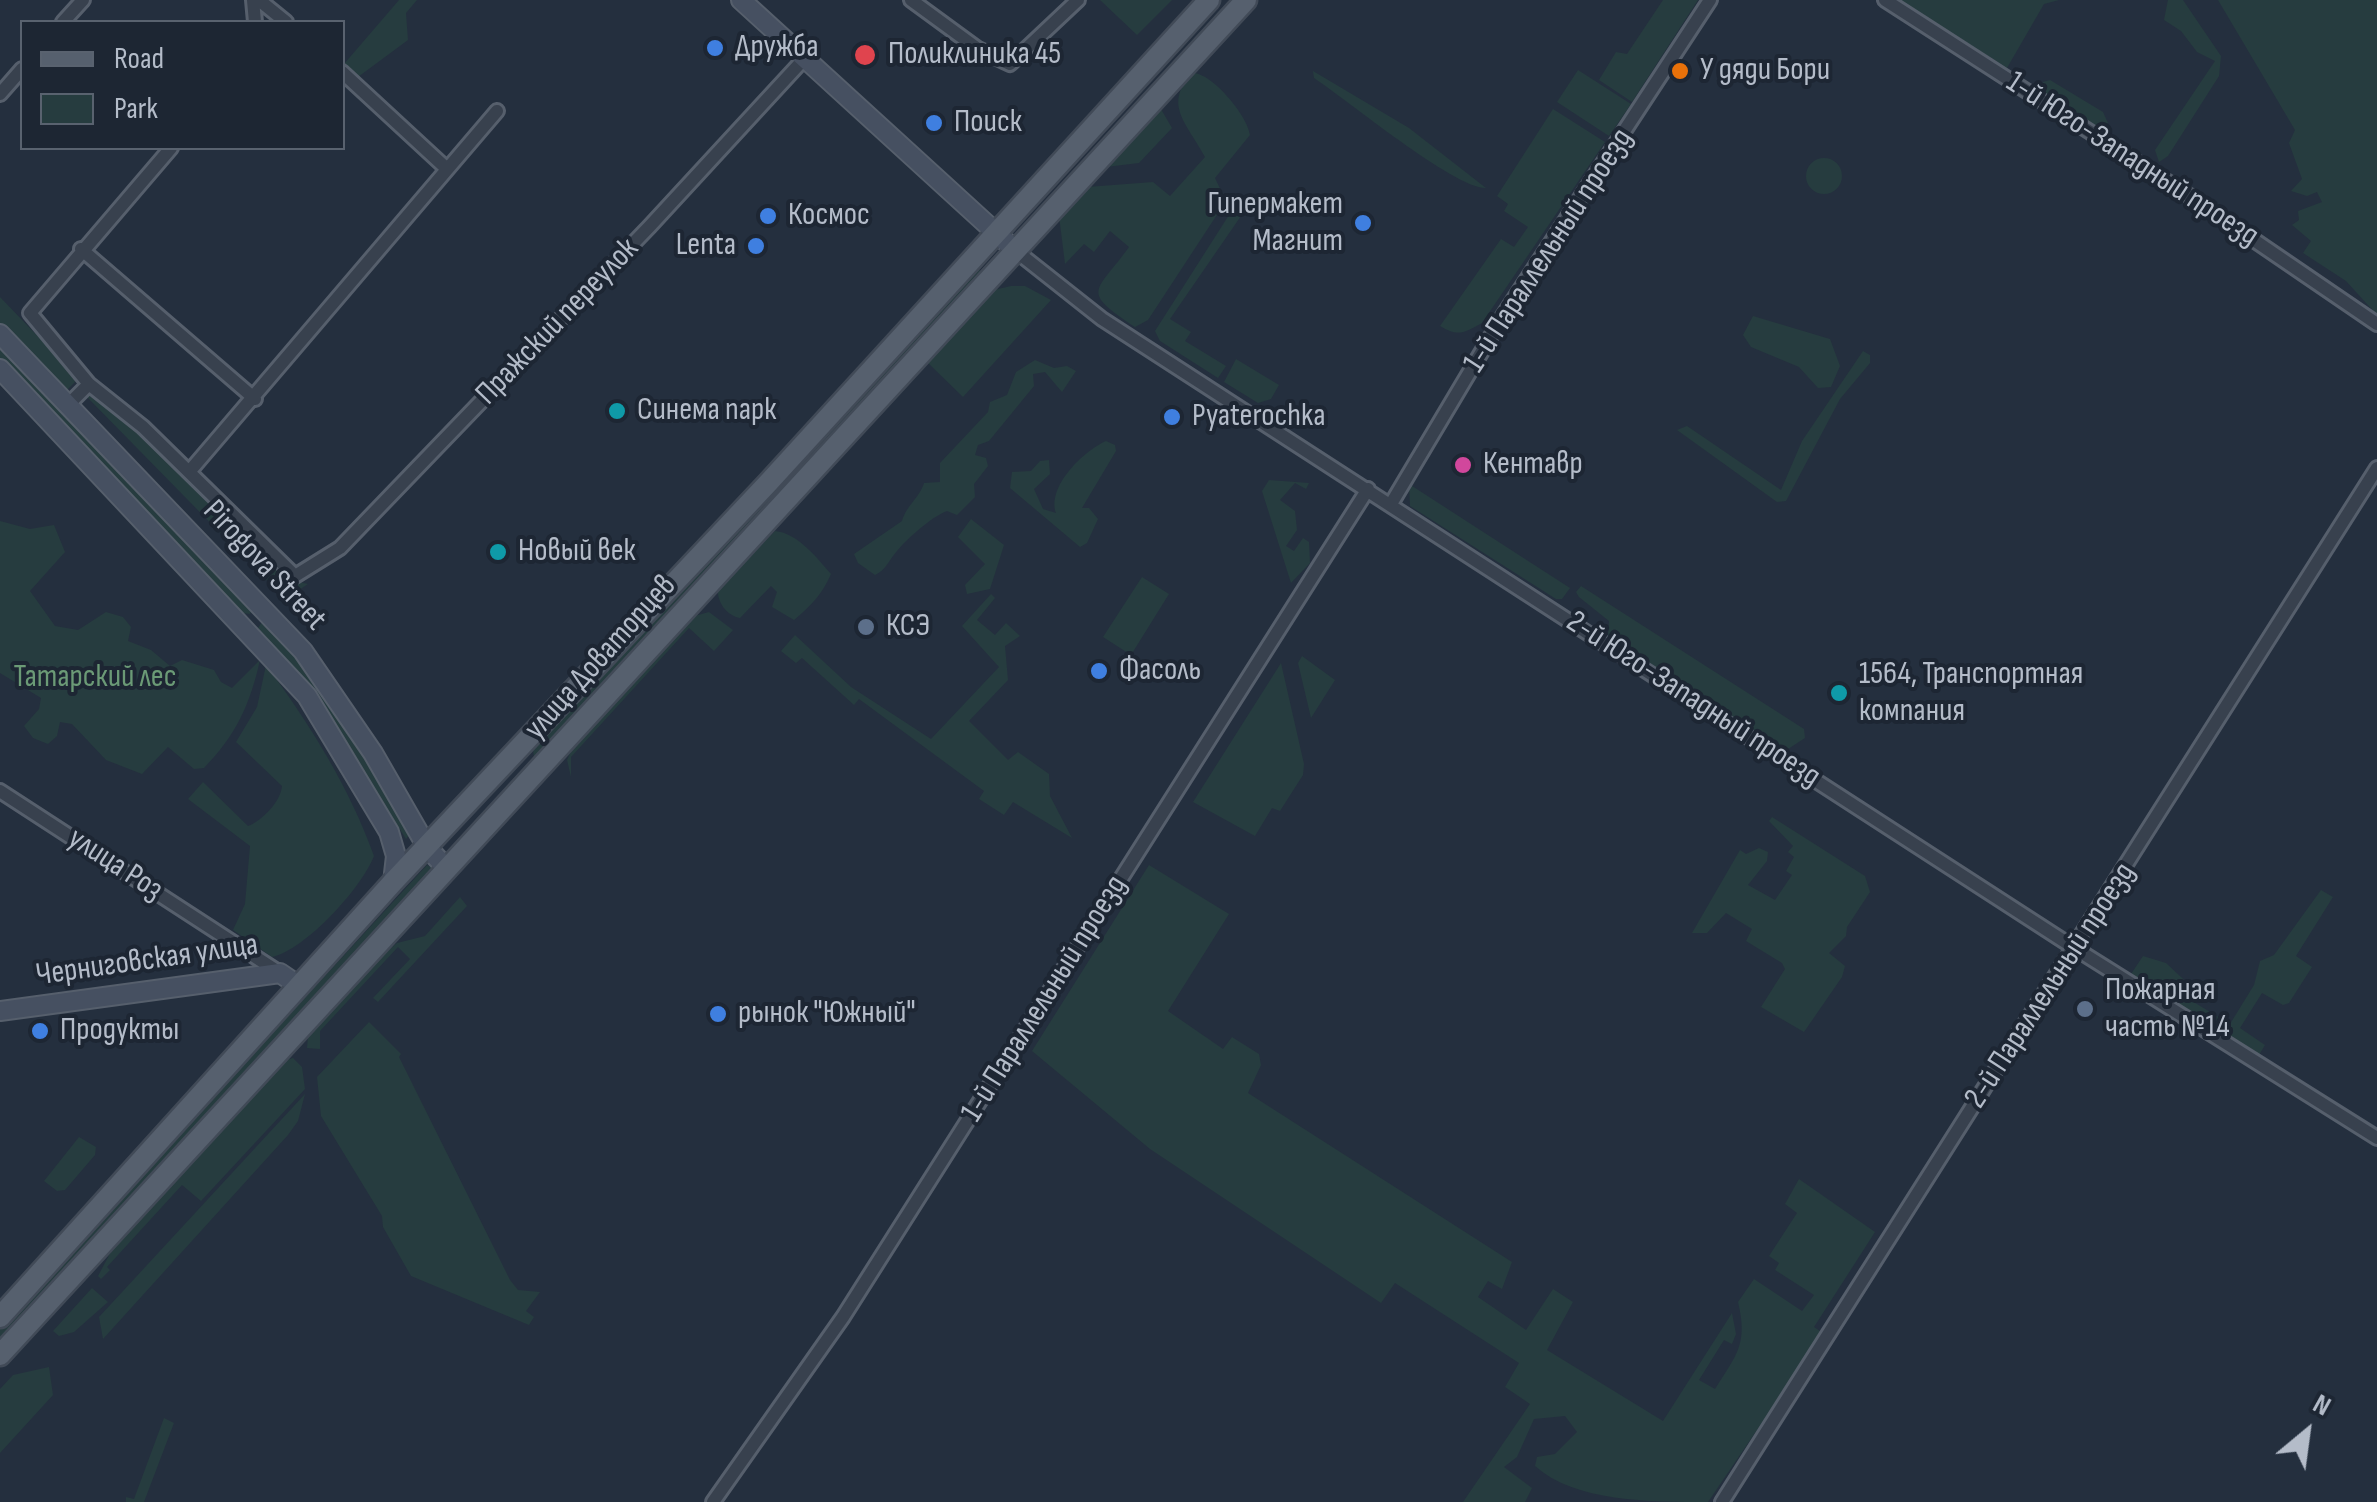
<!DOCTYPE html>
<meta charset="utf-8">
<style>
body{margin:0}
#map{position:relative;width:2377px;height:1502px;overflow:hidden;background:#242f3e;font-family:"Sofia Sans Condensed",sans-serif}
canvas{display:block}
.legend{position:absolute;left:20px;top:20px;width:325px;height:130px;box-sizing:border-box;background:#1d2633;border:2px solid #59626f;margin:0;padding:12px 18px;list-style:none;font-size:30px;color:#b4bcc9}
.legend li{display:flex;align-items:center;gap:20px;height:50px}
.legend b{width:50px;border:2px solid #59626f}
.north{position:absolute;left:2257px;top:1382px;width:100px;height:100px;-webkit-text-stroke:8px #1d2633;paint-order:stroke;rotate:29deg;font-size:28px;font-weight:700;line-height:40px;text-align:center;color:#b4bcc9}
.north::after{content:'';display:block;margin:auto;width:35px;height:45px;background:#b4bcc9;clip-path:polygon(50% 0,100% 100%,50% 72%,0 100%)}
</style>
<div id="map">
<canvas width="2377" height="1502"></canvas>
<ul class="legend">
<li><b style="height:12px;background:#56606e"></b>Road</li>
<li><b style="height:28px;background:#263c3f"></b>Park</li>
</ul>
<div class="north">N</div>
</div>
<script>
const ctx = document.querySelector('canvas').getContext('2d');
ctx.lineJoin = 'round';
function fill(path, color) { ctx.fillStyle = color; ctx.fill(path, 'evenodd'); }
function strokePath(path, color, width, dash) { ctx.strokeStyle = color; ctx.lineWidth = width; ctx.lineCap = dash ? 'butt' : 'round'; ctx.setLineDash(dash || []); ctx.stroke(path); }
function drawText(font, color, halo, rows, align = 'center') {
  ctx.font = font + ' "Sofia Sans Condensed",sans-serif'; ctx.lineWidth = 8; ctx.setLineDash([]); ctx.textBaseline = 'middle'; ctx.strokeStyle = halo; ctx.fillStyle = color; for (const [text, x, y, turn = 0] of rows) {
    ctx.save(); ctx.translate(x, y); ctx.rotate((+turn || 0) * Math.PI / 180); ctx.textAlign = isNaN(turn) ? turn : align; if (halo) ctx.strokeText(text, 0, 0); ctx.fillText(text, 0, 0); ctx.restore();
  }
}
fill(new Path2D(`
 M399 0H417L406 13 408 40 358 77 344 64Z
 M1100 0H1172L1137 35Z
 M1663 0H1698L1632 102 1599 80 1616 52 1627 54Z
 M1899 0H2059L2044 4 2007 68Z
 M2168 0H2183L2221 56 2219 76 2168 156 2159 162 2155 150 2215 61 2197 52 2181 31 2164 20Z
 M2218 0H2377V315L2346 281 2303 253 2311 241 2292 225 2299 220 2298 211 2322 202 2317 192 2307 196 2291 191 2302 179 2289 143 2295 130Z
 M1578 70 1631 104 1609 136 1557 102Z
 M1313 71 1409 128 1486 188C1455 189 1346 99 1314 78Z
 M1193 73C1212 73 1248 116 1250 135L1215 178 1226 201 1148 320 1135 327C1079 290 1096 293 1129 247L1110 231 1094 252 1084 244 1065 264 1059 216 1087 187 1153 182 1170 196 1205 157C1187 123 1162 104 1193 73Z
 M2050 80 2103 112 2108 123 2102 130 2040 94 2043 82Z
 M1158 104 1172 128 1139 163 1106 167Z
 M1553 109 1605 142 1482 323C1464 333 1458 337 1440 326L1501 239 1514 247 1528 227 1504 211 1508 204 1497 196Z
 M1806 176a18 18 0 1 1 36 0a18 18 0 1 1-36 0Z
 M1236 204 1241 216 1170 319 1191 332 1185 341 1226 366 1218 378 1160 341 1155 331Z
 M976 268 983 272 534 758 533 750Z
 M1011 286H1025L1051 300 963 397 926 361 994 290Z
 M0 297 74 374 75 382 67 390 56 386 0 328Z
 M1753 316 1830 339 1840 366 1831 387 1818 388 1799 367 1751 347 1743 335Z
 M0 345 252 608 250 614 242 613 0 363Z
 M1863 351 1870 355V363L1840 399 1786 501 1777 502 1677 430 1687 426 1781 490 1802 441Z
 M1236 359 1279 385 1271 399 1258 403 1224 382Z
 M1035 360 1054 368 1067 366 1076 371 1062 392 1045 372 1033 374 1034 386 989 441 978 445 975 455 986 458 988 466 974 484 975 497 957 515 947 511C931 517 907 539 897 551 888 561 887 569 875 575L858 563 854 554 902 521C907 504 919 499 924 483L940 482V463L988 412 990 402 1007 395 1016 372Z
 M85 395C119 396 260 549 293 581L308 584 285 599Z
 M1106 441 1115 445 1116 451 1082 508H1089L1098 519 1087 543 1080 547 1010 488 1012 472 1031 471 1040 461 1049 460 1050 474 1034 489 1043 509 1056 513C1047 487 1082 452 1106 441Z
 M1269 480 1309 483 1306 489 1295 483 1280 500 1295 511 1297 530 1286 546 1294 551 1303 538 1309 542 1310 563 1291 583 1262 491Z
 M1409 484 1570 588 1562 599H1556L1410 506Z
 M971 519 1004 545 990 589 967 594 965 585 985 564 958 537Z
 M0 521 30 529 54 525 65 552 30 591 55 626 78 630 106 612 123 617 131 627 128 641 151 650 170 666 182 660 214 670 221 682 232 688 260 660C250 705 236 735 204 768L194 769 168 747 142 774 106 760 72 724 60 722 57 736 48 744 33 738 24 726 39 709 41 698 0 673Z
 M775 531C798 533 818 559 831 574 823 593 811 606 794 620L772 607 777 592 771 586 740 618C728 616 717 603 718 590Z
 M1142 577 1169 594 1131 655 1103 637Z
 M1581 586 1804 729 1805 738 1788 749 1775 747 1712 706 1710 697C1692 693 1647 661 1630 649L1629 640 1608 637 1609 621 1579 597 1576 592Z
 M991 594 995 598 977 620 995 635 1006 623 1020 636 1005 646 1008 680 969 721 1008 760 1018 752 1049 774 1050 796 1072 838 1013 802 1004 815 979 799 984 791 859 699 854 705 802 658 796 663 781 651 795 635 851 687 931 739 999 667 962 626Z
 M709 612 733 630 714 651 689 628 571 757V777L567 760 575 743 691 617Z
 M264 619 321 683 411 833 406 839 312 691 258 628Z
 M1302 656 1335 680 1311 718 1298 663Z
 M1281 663 1304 764 1303 775 1280 811 1272 808 1255 836 1193 802Z
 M266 665C309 723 350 788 374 856 361 889 305 950 272 957L233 930 245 904 250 846 188 799 203 782 248 826C262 821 281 801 282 786L236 742 257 707Z
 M1772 817 1865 876 1870 892 1847 927 1846 936 1829 953 1845 966 1842 977 1804 1032 1761 1007 1785 969 1782 963 1746 941 1752 929 1726 913 1707 933H1692L1740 850 1746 854 1759 848 1768 852 1767 861 1748 885 1775 900 1792 875 1786 871 1794 857 1788 852 1793 846 1769 821Z
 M427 865 432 868 431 875 0 1343V1329Z
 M1149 865 1229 914 1168 1011 1223 1049 1232 1037 1259 1054 1261 1065 1248 1093 1512 1262 1502 1289 1488 1281 1478 1297 1526 1330 1553 1289 1573 1302 1547 1350 1663 1421 1732 1313 1736 1334 1732 1344 1724 1340 1699 1380 1715 1389C1737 1354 1748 1344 1738 1302L1754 1279 1802 1311 1814 1295 1775 1270 1779 1263 1769 1256 1797 1213 1785 1204 1799 1179 1875 1232 1814 1327 1823 1333 1708 1502C1650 1502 1575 1502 1535 1466L1537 1457 1555 1454 1577 1432 1565 1416 1534 1419 1517 1457 1504 1467 1532 1488 1525 1502H1463L1530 1404 1505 1387 1519 1363 1395 1283 1381 1303 1150 1149 1032 1051Z
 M2321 890 2333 897 2296 956 2312 967 2289 1003 2283 1005 2262 993 2240 1028 2265 1045 2259 1055 2131 974 2143 956 2166 963 2196 991 2192 1001 2230 1024 2254 985 2260 961 2274 955Z
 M460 897 467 906 378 1002 373 998 410 959 398 947 320 1031V1049L307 1048 308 1036 386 952 397 943 425 936Z
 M369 1022 401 1054 399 1057 510 1280 518 1290 540 1292 526 1311 534 1317 529 1325 411 1276 383 1227 382 1216 321 1116 317 1077Z
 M293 1058 302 1067 305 1089 201 1201 182 1185 107 1267 110 1270 101 1279 98 1276 114 1246 283 1061Z
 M305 1094 298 1121 288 1135 103 1339 99 1317Z
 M79 1137 96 1147 95 1155 65 1190 57 1191 44 1181Z
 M92 1288 108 1302 74 1332 59 1336 53 1331Z
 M49 1367 53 1395 0 1453V1389L13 1375Z
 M164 1418 174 1423 144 1502H126V1497L134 1499Z`), '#263c3f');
const street = new Path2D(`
 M253 0 255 22
 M259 0 286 22
 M911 0 978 49 1010 64 1078 0
 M1885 0 2188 195 2377 324
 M63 22 83 0
 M342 72 447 169
 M0 94 22 69
 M171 148 30 313 89 384 143 427 295 576 340 548 650 226 804 59
 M81 249 255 399
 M1016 251 1102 319 2076 949 2377 1138
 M68 405 89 384
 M189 472 497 111
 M1391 504 1503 316 1710 0
 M0 791 280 973
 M713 1502 843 1317 1368 489
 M1722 1502 2377 468`);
const secondary = new Path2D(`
 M741 0 1016 251
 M0 334 303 651 373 753 427 847 447 869
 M0 369 307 696 389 832 396 856 393 882
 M0 1011 280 973 299 986`);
const primary = new Path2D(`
 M0 1317 393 882 769 482 1209 0
 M0 1355 1246 0`);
strokePath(street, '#565f6c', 18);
strokePath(secondary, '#565f6c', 22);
strokePath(primary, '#414a57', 25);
strokePath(street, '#38414e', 12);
strokePath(secondary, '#465061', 18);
strokePath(primary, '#56606e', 20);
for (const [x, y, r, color] of [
 [715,48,10,"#3f7fe0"],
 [865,55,12,"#e0444e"],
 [1680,71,10,"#e8710a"],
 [934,123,10,"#3f7fe0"],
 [768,216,10,"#3f7fe0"],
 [1363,223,10,"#3f7fe0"],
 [756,246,10,"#3f7fe0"],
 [617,411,10,"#0f9aa8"],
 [1172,417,10,"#3f7fe0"],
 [1463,465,10,"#d1479c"],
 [498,552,10,"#0f9aa8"],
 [866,627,10,"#5c6f8a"],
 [1099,671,10,"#3f7fe0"],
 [1839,693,10,"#0f9aa8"],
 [2085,1009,10,"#5c6f8a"],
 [718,1014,10,"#3f7fe0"],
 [40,1031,10,"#3f7fe0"]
]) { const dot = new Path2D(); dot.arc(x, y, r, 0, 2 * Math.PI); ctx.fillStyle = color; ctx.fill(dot); strokePath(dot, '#1d2633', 4); }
drawText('32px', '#b4bcc9', '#1d2633', [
 ["Дружба",735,48],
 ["Поликлиника 45",888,55],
 ["У дяди Бори",1700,71],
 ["Поиск",954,123],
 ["Гипермакет",1343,205,"right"],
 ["Магнит",1343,242,"right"],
 ["Космос",788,216],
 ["Lenta",736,246,"right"],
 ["Синема парк",637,411],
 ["Pyaterochka",1192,417],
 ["Кентавр",1483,465],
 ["Новый век",518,552],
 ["КСЭ",886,627],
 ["Фасоль",1119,671],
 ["1564, Транспортная",1859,675],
 ["компания",1859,712],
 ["Пожарная",2105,991],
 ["часть №14",2105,1028],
 ["рынок \"Южный\"",738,1014],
 ["Продукты",60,1031]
], 'left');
drawText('32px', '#b4bcc9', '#1d2633', [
 ["1-й Юго-Западный проезд",2132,160,33],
 ["1-й Параллельный проезд",1549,251,-57],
 ["Пражский переулок",558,322,-46],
 ["Pirogova Street",264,566,47],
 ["улица Доваторцев",601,658,-48],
 ["2-й Юго-Западный проезд",1693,700,33],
 ["улица Роз",115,865,33],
 ["Черниговская улица",147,961,-8],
 ["2-й Параллельный проезд",2051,986,-57],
 ["1-й Параллельный проезд",1045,999,-58]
]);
drawText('32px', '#6b9a76', '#1d2633', [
 ["Татарский лес",95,678]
]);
</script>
